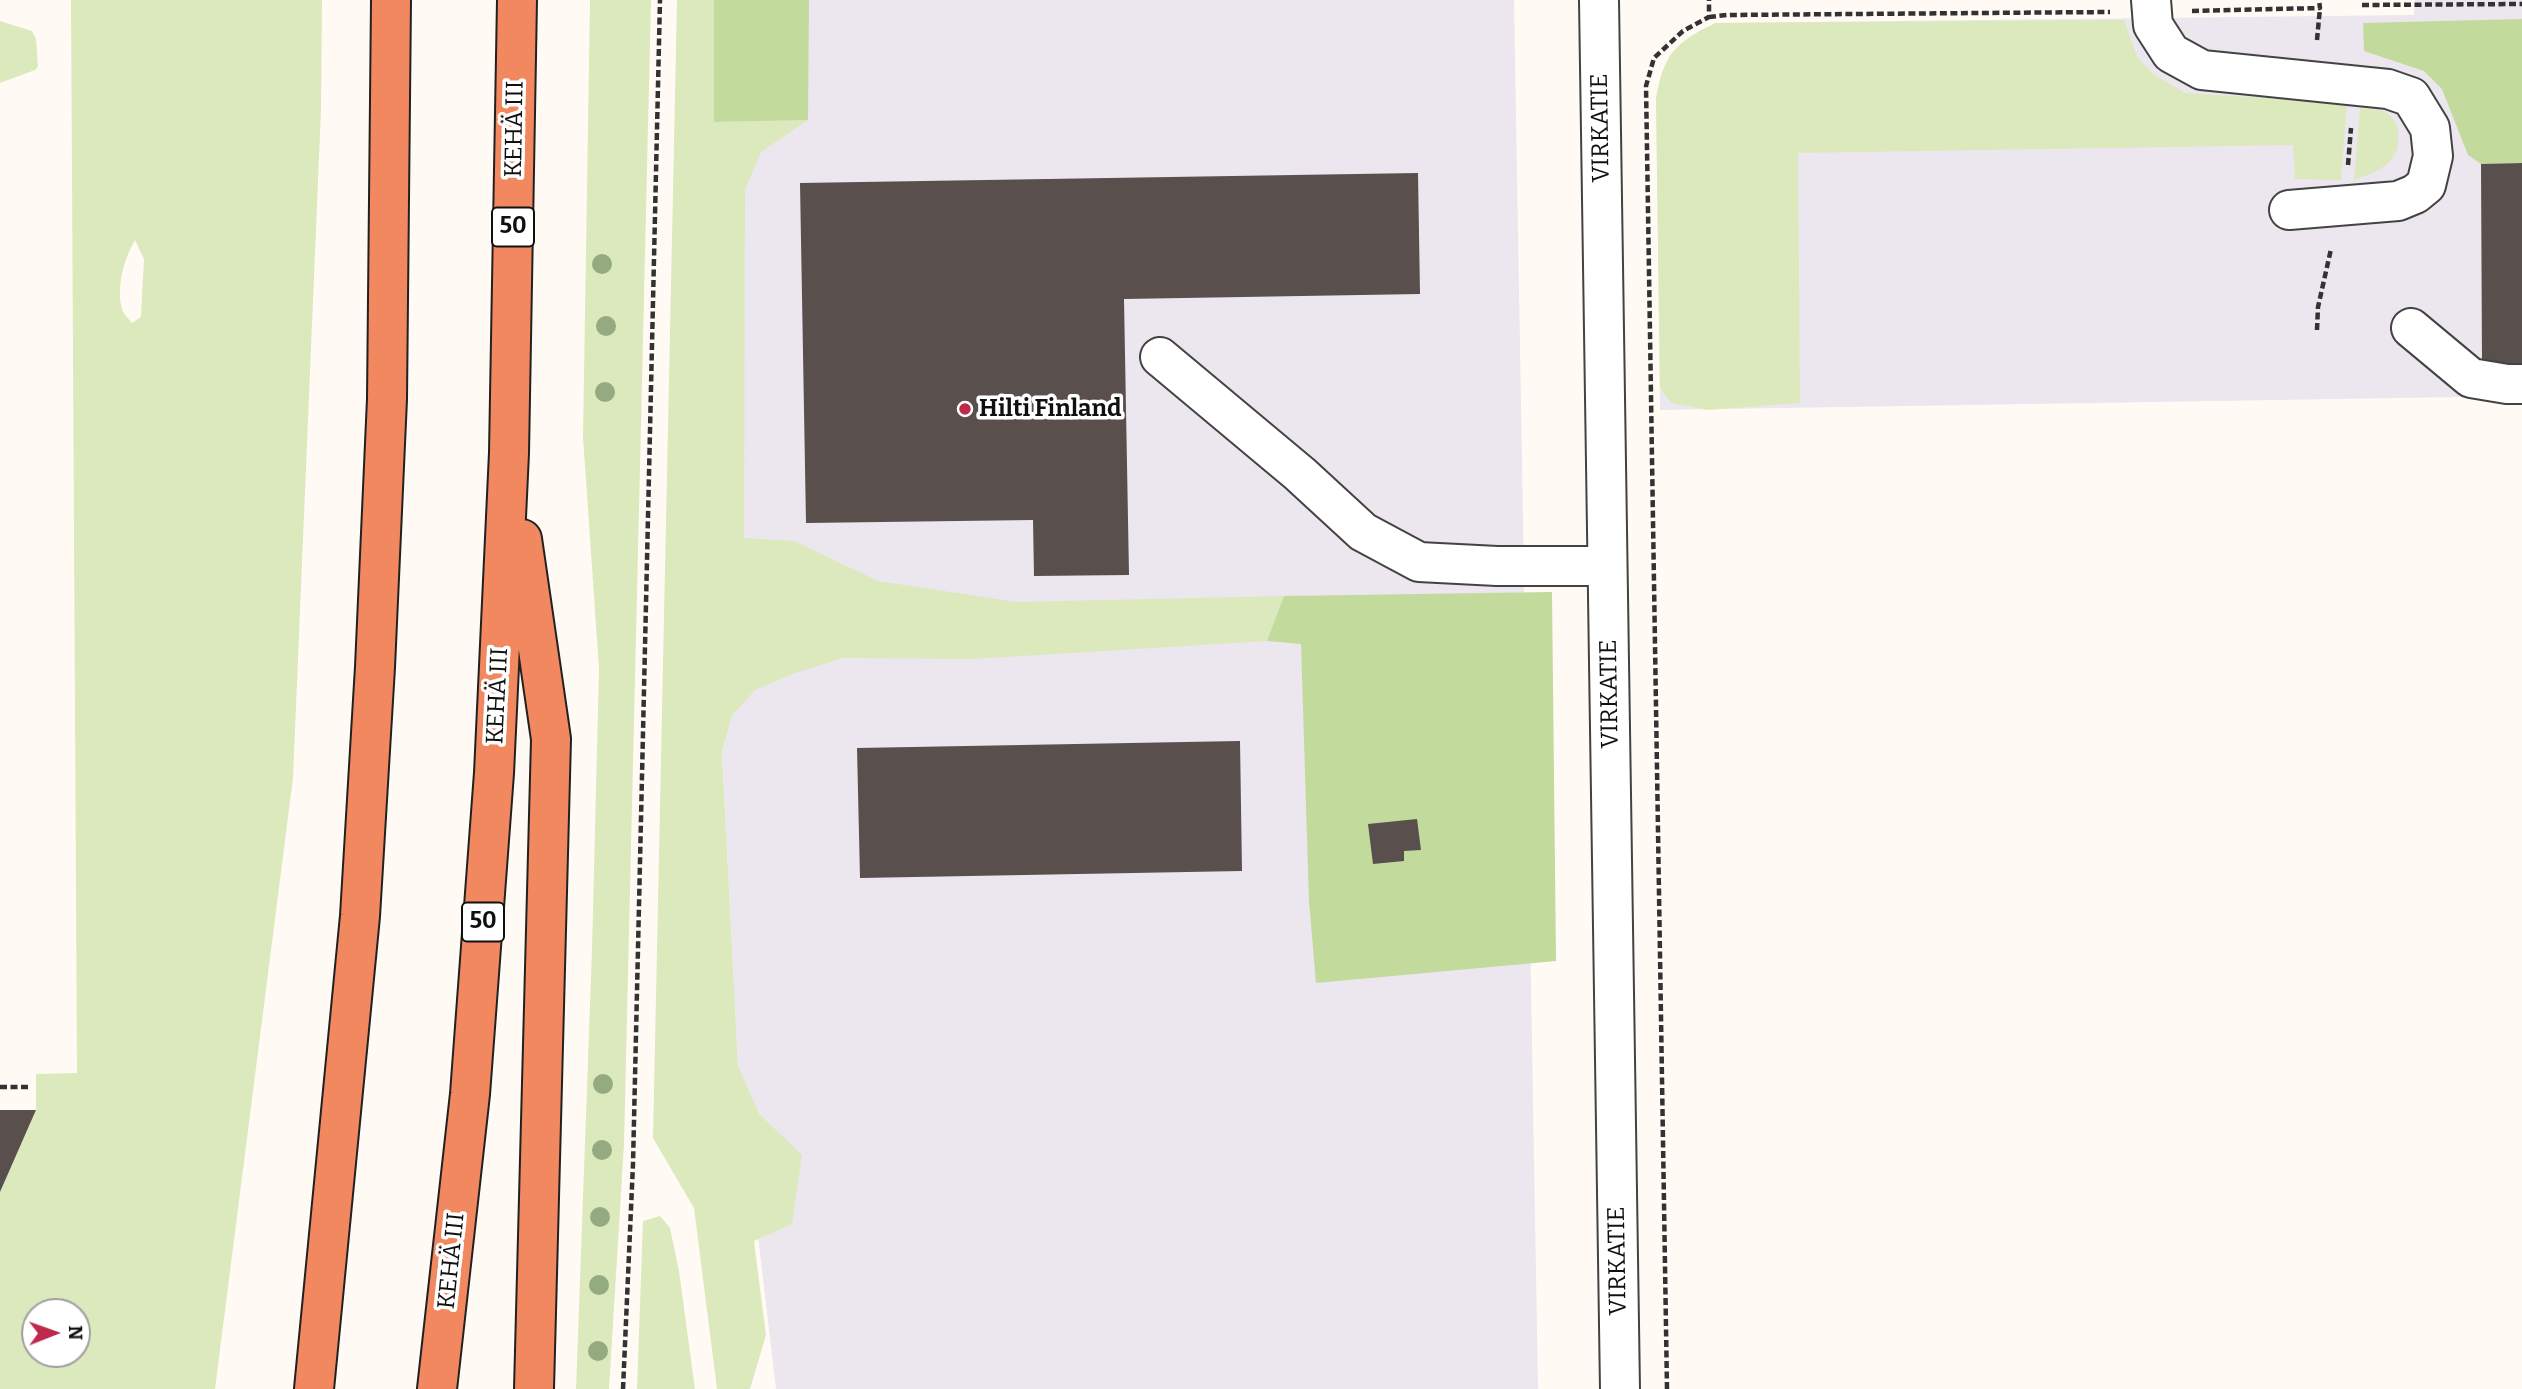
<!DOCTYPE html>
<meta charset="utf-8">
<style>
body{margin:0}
#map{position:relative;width:2522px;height:1389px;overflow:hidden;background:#fffbf4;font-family:Bitter,serif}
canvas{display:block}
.north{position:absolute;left:21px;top:1298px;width:70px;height:70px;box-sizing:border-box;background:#fff;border:2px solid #9f9f9f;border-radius:50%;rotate:89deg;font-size:19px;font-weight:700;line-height:28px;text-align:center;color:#101010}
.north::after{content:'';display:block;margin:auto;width:24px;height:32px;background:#bf2a4c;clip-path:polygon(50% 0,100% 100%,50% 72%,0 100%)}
</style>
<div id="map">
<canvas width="2522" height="1389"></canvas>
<div class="north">N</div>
</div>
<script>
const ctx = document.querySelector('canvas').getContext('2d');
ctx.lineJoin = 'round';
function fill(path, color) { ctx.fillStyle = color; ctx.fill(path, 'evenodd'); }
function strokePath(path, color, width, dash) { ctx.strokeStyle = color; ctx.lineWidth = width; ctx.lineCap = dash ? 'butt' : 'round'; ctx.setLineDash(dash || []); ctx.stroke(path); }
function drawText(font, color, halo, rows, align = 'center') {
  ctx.font = font + ' Bitter,serif'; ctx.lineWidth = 7; ctx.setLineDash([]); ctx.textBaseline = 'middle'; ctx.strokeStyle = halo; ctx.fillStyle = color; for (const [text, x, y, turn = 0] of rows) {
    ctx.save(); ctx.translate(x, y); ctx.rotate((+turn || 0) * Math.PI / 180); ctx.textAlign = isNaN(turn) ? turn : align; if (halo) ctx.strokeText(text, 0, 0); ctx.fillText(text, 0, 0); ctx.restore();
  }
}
fill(new Path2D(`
 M738 0H1514L1538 1389H776L738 1066 722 752 732 716 755 689 792 674 744 539Z
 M2415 0H2522V396L1660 410 1656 98 1678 52 1699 31 1716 23 2414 15Z`), '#ece6ee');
fill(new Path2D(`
 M71 0H322L321 110 293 778 215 1389H0V1192L36 1110V1074L77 1073ZM135 240 144 259 141 317 132 323C129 319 123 314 122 309 116 287 124 259 135 240ZM35 1312H77V1354H35Z
 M590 0H651L624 1144 609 1389H576L592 950 599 669 583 437Z
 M677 0H714V122L808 120 761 152 745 190 744 538 794 541 878 581 1016 602 1284 596 1267 641 973 659 843 658 792 674 755 690 732 716 722 752 738 1066 759 1114 802 1155 792 1224 754 1241 766 1335 750 1389H717L694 1208 653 1138Z
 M2124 20 2137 57 2153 74 2185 93 2347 103 2341 180 2295 179 2293 145 1798 153 1800 403 1708 410 1671 403 1660 388 1656 98C1664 54 1675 42 1716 23Z
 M0 21 32 31 36 39 38 67 35 70 0 83Z
 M2360 108C2367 109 2381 109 2387 113 2394 117 2397 125 2398 132 2402 162 2378 172 2354 180Z
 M660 1216 670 1228 679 1271 695 1389H637L643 1221Z`), '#dce9bd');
fill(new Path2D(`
 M714 0H809L808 120 714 122Z
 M2522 19V163L2481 164 2468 155 2442 89 2424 71 2364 51 2363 23Z
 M1552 592 1556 961 1316 983 1309 901 1301 644 1267 641 1284 596Z`), '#c3da9d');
fill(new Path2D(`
 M2522 163V363H2482L2481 164Z
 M1418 173 1420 294 1124 299 1129 575 1034 576 1033 520 806 523 800 183Z
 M1240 741 1242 871 860 878 857 748Z
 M1417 819 1421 850 1404 851V861L1373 864 1368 824Z
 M0 1110H36L0 1192Z`), '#594f4d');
const minor = new Path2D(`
 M1599 0 1620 1389
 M2151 0 2153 25 2171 53 2202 70 2388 89 2411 97 2430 128 2433 156 2426 185 2415 194 2398 201 2289 210
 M2411 328 2471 378 2507 384H2522
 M1160 357 1300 474 1363 532 1419 562 1497 566H1606`);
const highway = new Path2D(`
 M522 539 551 739 534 1389
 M314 1389 360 916 375 667 387 399 391 0
 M437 1389 470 1094 494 773 509 453 517 0`);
strokePath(minor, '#434343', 42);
strokePath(highway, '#212121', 42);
strokePath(new Path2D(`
 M2362 5 2522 4
 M2192 11 2320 8 2319 0
 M1709 17 1727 15 2110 12
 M2317 40 2320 8
 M2348 165 2351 128
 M2317 330 2318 307 2331 249
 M0 1087H29
 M623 1389 633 1164 660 0
 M1667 1389 1646 86 1654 58 1683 31 1709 17V0`), '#323232', 4.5, [7, 3.5]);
strokePath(minor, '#fff', 38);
strokePath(highway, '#f18860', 38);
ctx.fillStyle = '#94aa80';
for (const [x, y] of [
 [602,264],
 [606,326],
 [605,392],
 [603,1084],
 [602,1150],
 [600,1217],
 [599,1285],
 [598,1351]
]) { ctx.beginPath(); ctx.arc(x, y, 10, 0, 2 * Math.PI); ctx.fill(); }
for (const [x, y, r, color] of [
 [965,409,7,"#bf2a4c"]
]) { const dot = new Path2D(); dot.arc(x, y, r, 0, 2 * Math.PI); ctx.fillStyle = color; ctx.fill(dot); strokePath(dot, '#fff', 2.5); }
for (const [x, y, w] of [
 [513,227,42],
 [483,922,42]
]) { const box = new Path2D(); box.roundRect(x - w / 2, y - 19.5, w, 39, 5); ctx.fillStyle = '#fff'; ctx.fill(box); strokePath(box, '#101010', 2); }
drawText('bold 23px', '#101010', null, [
 ["50",513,227],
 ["50",483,922]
]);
drawText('24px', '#101010', '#fff', [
 ["VIRKATIE",1601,128,-91],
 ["KEHÄ III",515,129,-89],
 ["VIRKATIE",1610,694,-91],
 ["KEHÄ III",498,696,-87],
 ["KEHÄ III",452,1261,-84],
 ["VIRKATIE",1618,1261,-91]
]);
drawText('bold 24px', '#101010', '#fff', [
 ["Hilti Finland",979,409]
], 'left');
</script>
